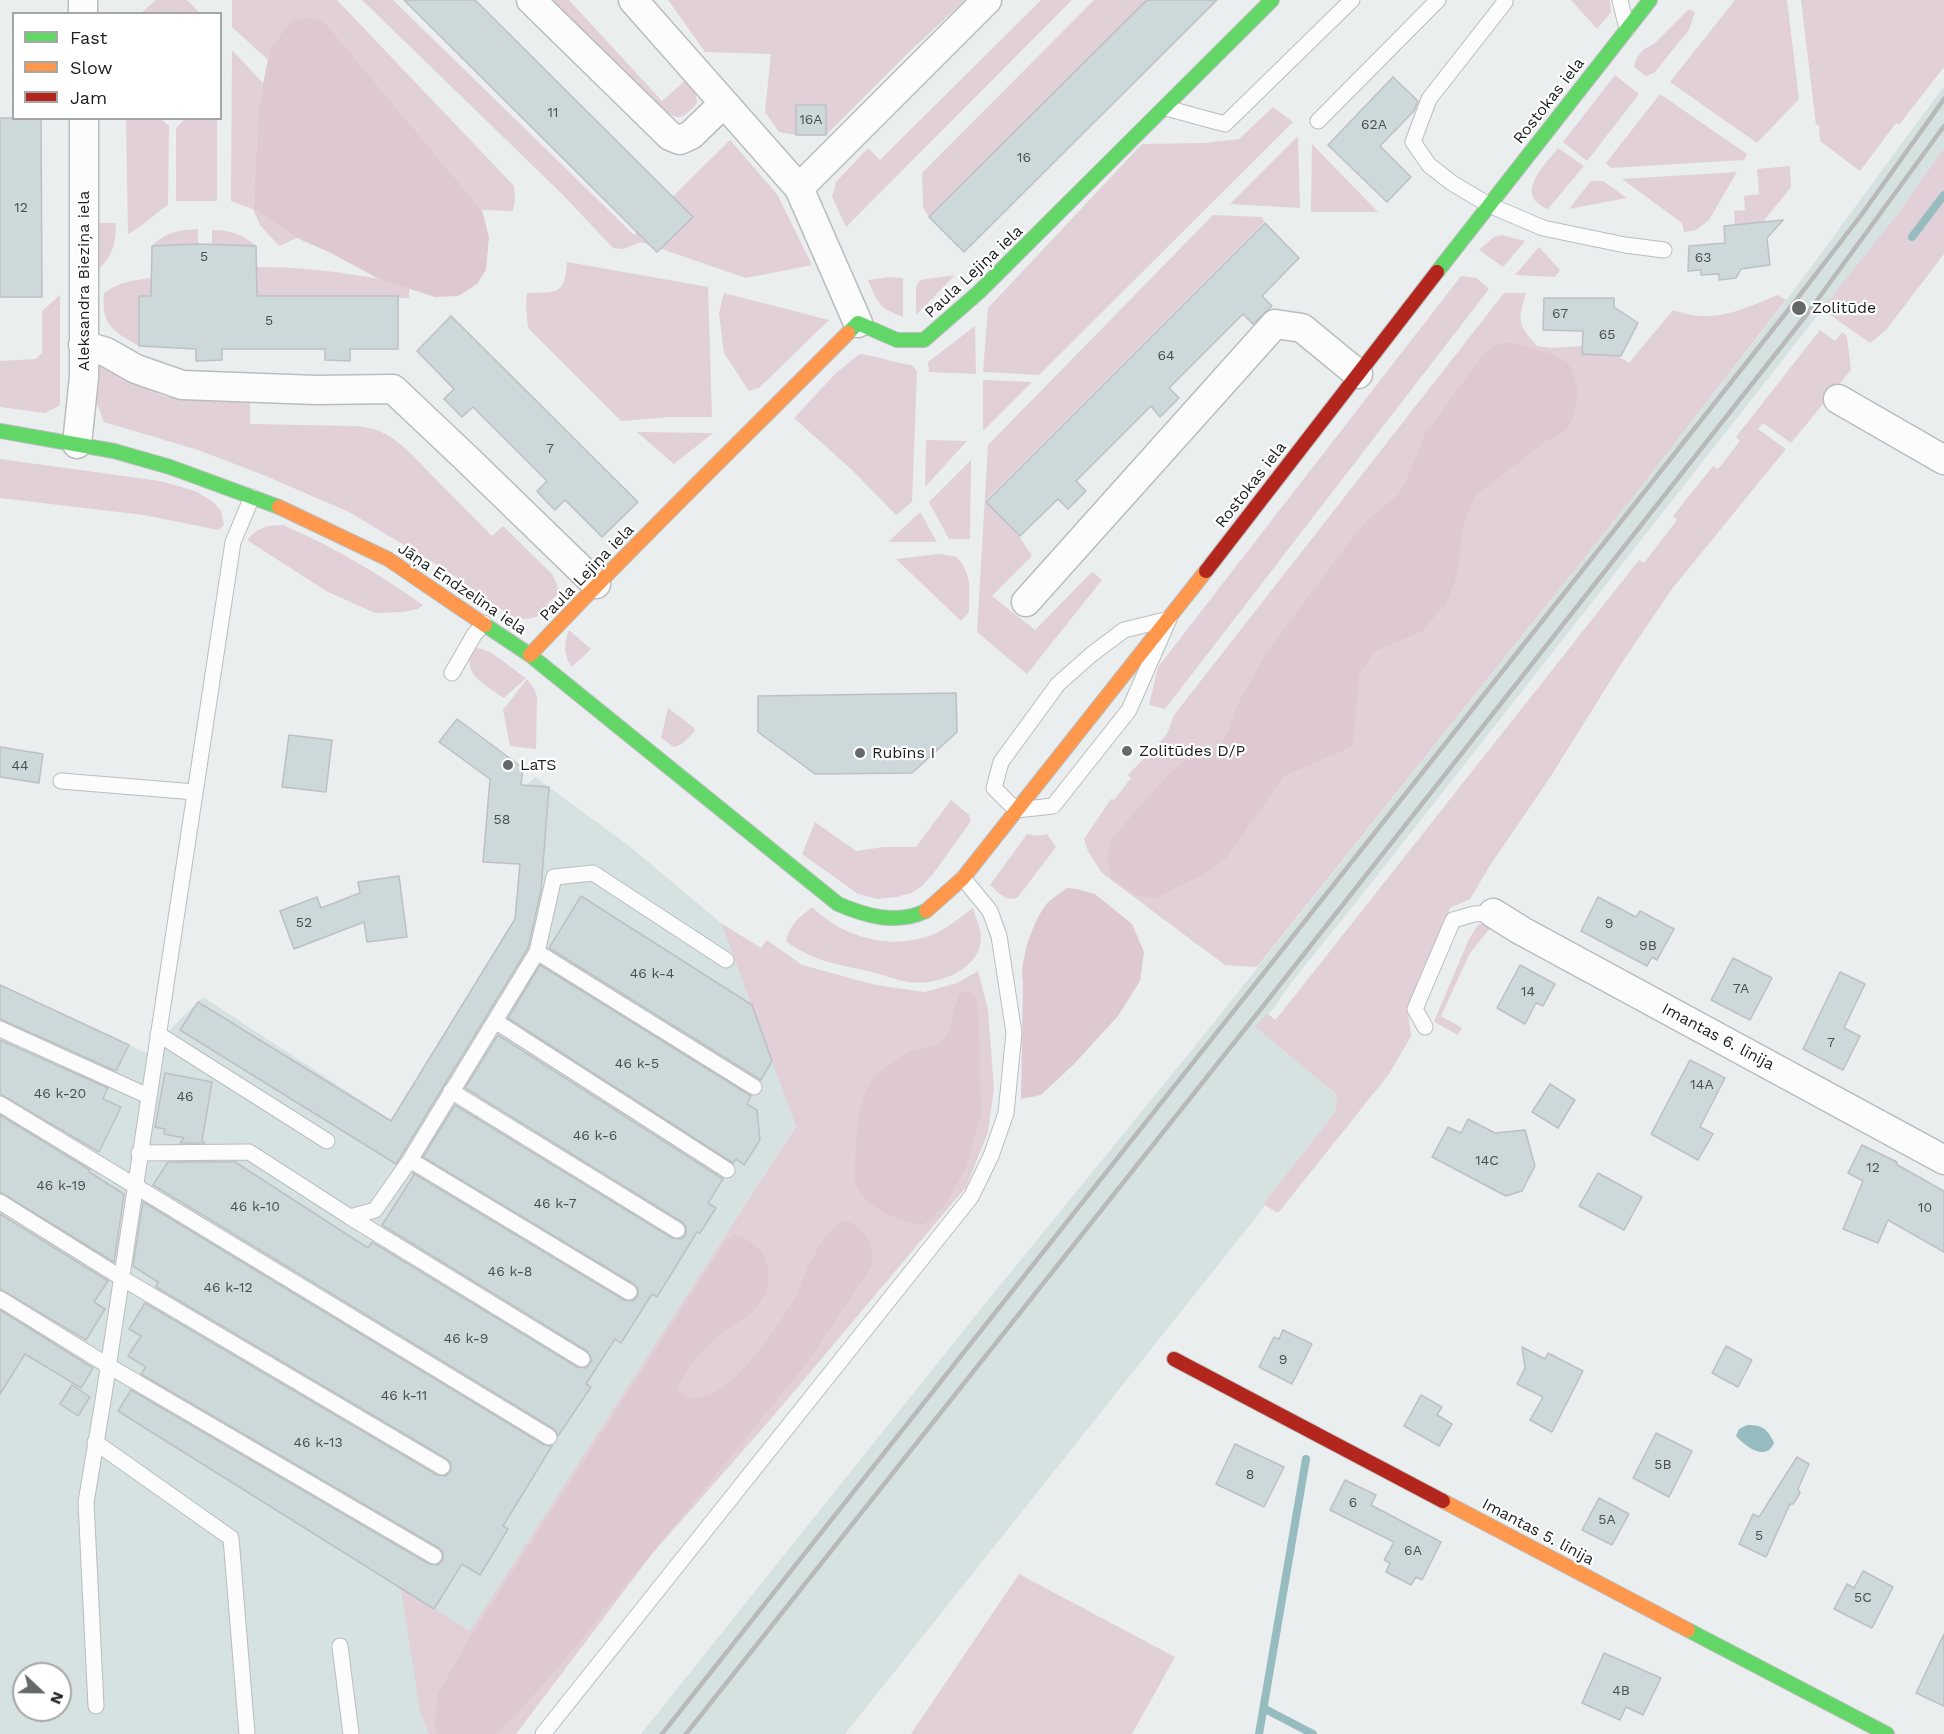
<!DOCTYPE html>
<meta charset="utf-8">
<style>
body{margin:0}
#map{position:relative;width:1944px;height:1734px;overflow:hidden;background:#eaeeee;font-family:"Work Sans",sans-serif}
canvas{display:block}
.legend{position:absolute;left:12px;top:12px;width:210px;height:108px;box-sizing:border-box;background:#fff;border:2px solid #a5a6a6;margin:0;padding:8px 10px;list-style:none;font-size:18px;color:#1d2020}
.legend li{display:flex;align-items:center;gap:12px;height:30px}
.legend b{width:30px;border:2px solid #a5a6a6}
.north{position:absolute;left:12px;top:1662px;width:60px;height:60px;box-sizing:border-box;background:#fff;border:2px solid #a5a6a6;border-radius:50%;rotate:112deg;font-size:16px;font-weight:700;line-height:24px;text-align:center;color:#1d2020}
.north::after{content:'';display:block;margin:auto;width:21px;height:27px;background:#656868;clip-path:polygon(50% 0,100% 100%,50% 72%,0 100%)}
</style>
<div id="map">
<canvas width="1944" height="1734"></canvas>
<ul class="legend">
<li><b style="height:8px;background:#63d668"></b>Fast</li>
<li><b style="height:8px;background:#ff974d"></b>Slow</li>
<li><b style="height:8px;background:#b3261e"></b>Jam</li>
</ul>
<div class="north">N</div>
</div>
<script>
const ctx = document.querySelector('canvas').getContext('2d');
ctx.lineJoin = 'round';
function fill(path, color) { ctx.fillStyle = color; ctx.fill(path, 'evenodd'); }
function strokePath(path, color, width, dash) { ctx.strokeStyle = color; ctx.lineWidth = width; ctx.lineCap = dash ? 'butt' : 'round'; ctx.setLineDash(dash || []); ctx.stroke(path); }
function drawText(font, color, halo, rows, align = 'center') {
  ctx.font = font + ' "Work Sans",sans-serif'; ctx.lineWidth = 4.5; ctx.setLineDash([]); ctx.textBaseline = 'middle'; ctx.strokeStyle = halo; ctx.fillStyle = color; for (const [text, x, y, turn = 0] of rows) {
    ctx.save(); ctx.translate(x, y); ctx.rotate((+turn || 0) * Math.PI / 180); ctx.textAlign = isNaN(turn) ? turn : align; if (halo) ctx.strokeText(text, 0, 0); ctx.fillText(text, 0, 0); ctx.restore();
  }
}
fill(new Path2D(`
 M1944 86V148L1899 212 1354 905 1290 984 1274 1008 1255 1027 1337 1095 1335 1112 1263 1204 1265 1206 845 1734H641L984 1305 1195 1046 1633 497 1783 305Z
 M535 777 628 845 721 923 796 1125 420 1712 429 1734H0V984L146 1053 203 997 391 1120 515 918 526 785ZM24 1674H60V1710H24Z`), '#d6e1e2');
fill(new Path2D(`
 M156 0H187L200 13H141Z
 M232 0H337L514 186 515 200 513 211 482 210 325 22 270 50 268 60 232 27Z
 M362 0H393L634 235 730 140 777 194 812 265 746 278 641 242 623 249 613 248 563 195Z
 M547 0H569L662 101 688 78 695 90 697 103C681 122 679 119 659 109Z
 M668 0H965L906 55 826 135V105H796V135L779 132 765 112 771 54 705 52Z
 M1041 0H1072L846 227 832 197 836 182 868 148 880 160Z
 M1094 0H1147L929 217 923 207 922 173Z
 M1571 0H1610L1611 12 1597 29Z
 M1735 0H1787L1799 99 1757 143 1670 82Z
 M1801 0H1944V67L1899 125 1896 123 1860 171 1820 141 1819 125H1816Z
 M1689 9 1695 12 1689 30 1654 73 1646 76 1634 67 1636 59 1643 50 1655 43Z
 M232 50 263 83 259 104 253 209 297 238 279 246 260 225 253 209 231 201Z
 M1615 75 1639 94 1587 161 1563 142Z
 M1660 94 1747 154 1744 160 1611 168 1606 163Z
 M1273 107 1293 122 1039 375 983 372 988 308 1142 144 1204 143 1239 139Z
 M186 118 217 119V201H176V128Z
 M126 119H161L169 126 168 205C160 210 135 232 128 234Z
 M1298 136 1300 208 1230 204Z
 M1312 144 1378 212H1311Z
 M1558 148 1584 166 1548 209C1513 195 1544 166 1558 148Z
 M1944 148V254L1886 330 1870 343 1822 309 1899 212Z
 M1790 166 1791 187 1763 222 1735 225 1734 211 1745 210 1744 196 1759 194 1757 169Z
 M1737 172 1709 220 1696 230 1684 232 1682 223 1622 179Z
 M1591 181H1603L1627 198 1569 209Z
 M1213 215 1262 217 1264 222 985 501 1019 536 1032 556 992 596 1035 630 1092 572 1102 580 1027 674 977 632 988 445Z
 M95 223H116C115 248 113 256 94 274Z
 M198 229V245L152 246C166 232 179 230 198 229Z
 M212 230C230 230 242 234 256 246L212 245Z
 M1502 235 1525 241 1503 267 1479 250 1494 237Z
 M1539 247 1560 270 1555 277 1515 275Z
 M567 262 708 287 712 417H670L621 421 528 328 526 307 527 293C556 292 565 296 567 262Z
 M256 267C308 266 358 275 409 284V298L245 296Z
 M955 275 916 315V287L920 280Z
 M1461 276 1477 278 1489 289 1165 709 1149 705 1158 667Z
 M889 277 903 278V317C879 308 878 304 868 280Z
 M151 278 166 279V295L139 296V346C113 331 101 326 104 293 119 282 134 280 151 278Z
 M724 293 829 320 759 388 749 391 724 353 719 313Z
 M1504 293H1526C1517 322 1518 324 1537 346L1551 348 1582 346V354C1600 355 1615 352 1629 363L1673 310C1714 325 1740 310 1778 295L1786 300 1633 497 1257 967 1225 965 1198 945 1102 873 1088 851 1084 839 1111 799 1114 800 1131 778 1128 775 1167 734 1174 715Z
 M60 295V405L45 413 0 407V361L36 359 42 353V311Z
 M975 326 976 374 929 372 928 362Z
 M1820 330 1835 341 1842 332 1847 336 1851 370 1791 443 1763 423 1758 429 1786 449 1672 589 1619 667 1549 779 1489 867 1470 899 1450 908 1408 1012 1411 1036 1389 1074 1278 1213 1263 1204 1335 1112 1337 1095 1255 1027 1267 1013 1275 1020 1278 1017 1639 560 1644 563 1677 520 1673 516 1713 466 1718 469 1740 441 1736 437Z
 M860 354C878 356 894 363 912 365L917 372 912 502 896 515 852 470 794 418 836 373Z
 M97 366 109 369 131 382 166 397H250V424L353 426C376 427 390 434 407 450L492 536 503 526 552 574 557 584 558 594 547 604 551 613 527 619 514 618 444 569 349 512 261 474 198 450 104 422 94 396Z
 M983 380 1032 382 983 431Z
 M637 432 713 433 674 464Z
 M926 440 967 441 925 487Z
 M0 459 160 481 195 491 212 501 221 511 224 525 218 530 144 515 0 498Z
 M971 460 970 539H949L929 502Z
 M920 512 937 542H888Z
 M283 525C332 546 379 574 423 605L418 609 403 612 375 613 326 591 247 540C257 528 267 525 283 525Z
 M939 554 957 557C973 577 969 588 969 612L961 621 896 559Z
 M569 630 591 649 572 667C563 655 564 644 569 630Z
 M477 648C491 649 512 669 526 678L504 698C489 687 454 670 477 648Z
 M527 679 535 690 537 698 536 749 510 746 503 710Z
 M668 708 693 727 695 731 682 744 674 747 661 738Z
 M951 800 969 815 971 821 933 874 921 887 911 893 896 897 878 899 858 894 802 854 815 822 856 851 884 847H916Z
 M1027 834 1037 836 1047 834 1056 847 1018 897C1006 903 999 893 990 885Z
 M812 907C843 937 887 950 929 936 946 930 959 918 973 908 975 916 980 926 981 935 983 969 937 987 908 982 895 980 882 974 868 971 840 965 809 960 786 941 790 924 799 918 812 907Z
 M1488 920 1491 927 1470 953 1441 1016 1462 1028 1458 1035 1434 1022 1468 941 1477 926Z
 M721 923 761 948 767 940 802 965 876 985 925 992 957 983 978 971 988 1010 994 1089 988 1132 966 1187 770 1420 652 1554 516 1734H429L420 1712 401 1588 470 1631 796 1126Z
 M1019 1574 1175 1657 1132 1734H911Z`), '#e1d0d7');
fill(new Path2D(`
 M310 18 325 22 482 210 489 237 486 270 477 284 458 296 435 297 379 279 329 252 297 238 253 209 259 104 270 50 291 21Z
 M1504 343H1514L1549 353 1567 362 1572 370 1577 388V398L1573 418 1569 427 1561 434 1543 443 1474 497 1463 526 1457 576 1446 604 1421 632 1375 651 1359 674 1353 746 1284 776 1227 857 1203 875 1154 898 1135 895 1111 877 1107 857 1113 837 1166 777 1179 765 1221 744 1230 727 1236 708 1266 653 1356 533 1368 520 1398 495 1407 479 1425 434 1485 352 1493 346Z
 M1067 888 1077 889 1095 894 1132 924 1144 952 1140 981 1118 1016 1075 1063 1041 1095 1021 1099 1023 984C1019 962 1032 924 1045 906 1050 899 1060 894 1067 888Z
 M962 991 971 992 977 1000 979 1020 981 1116 965 1170 944 1206 923 1225C894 1220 872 1211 855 1185 855 1158 855 1104 871 1081 878 1070 896 1060 907 1053 919 1046 935 1050 944 1038 952 1029 951 1018 954 1008 956 1002 959 997 962 991Z
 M844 1220C864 1227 875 1244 872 1265L807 1363 566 1658 517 1714 496 1734H437L435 1730 437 1696 466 1644 726 1241 734 1235C766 1242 779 1277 759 1304 750 1317 732 1326 719 1335 702 1348 686 1370 676 1389 713 1429 780 1324 796 1296 802 1284 805 1270 812 1259 820 1244 830 1229 844 1220Z`), '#dec9d2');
fill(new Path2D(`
 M1747 1425C1762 1425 1768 1429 1774 1443 1766 1462 1746 1447 1736 1436L1739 1429Z`), '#97bcc0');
strokePath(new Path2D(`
 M1912 237 1944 195
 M1265 1709 1313 1734
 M1259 1734 1306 1459`), '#97bcc0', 8);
const building = new Path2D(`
 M404 0H475L693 217 657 252Z
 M1147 0H1217L964 252 929 217Z
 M1393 77 1418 101 1414 111 1380 146 1411 177 1387 202 1328 145Z
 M796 105H826V135H796Z
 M0 118H41L42 297H0Z
 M1783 220 1767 238 1770 265 1741 269 1736 278 1719 280V274L1701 275V270L1688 271 1689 246 1725 243 1724 226Z
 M1265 223 1299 258 1262 296 1272 306 1253 324 1243 314 1169 388 1179 398 1160 417 1151 406 1076 481 1086 491 1068 509 1058 499 1020 536 986 502Z
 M198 244 256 246 257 296H398V349H350V361L325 360V349H222V360L196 361V349L139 346V296H151L152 246Z
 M1544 298H1614V307L1638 323 1621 356 1582 354 1583 331 1543 330Z
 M451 316 638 502 602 537 565 500 555 510 546 501 537 491 547 481 473 407 462 417 444 399 454 389 417 351Z
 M956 693 957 732 912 773 815 774 758 732V696Z
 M457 719 523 768 521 785 549 787 541 890 528 948 396 1164 180 1030 198 1002 391 1121 515 919 520 864 483 862 490 779 439 742Z
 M289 735 332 740 326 792 282 787Z
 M0 747 43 754 39 783 0 777Z
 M399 876 407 937 367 942 364 922 294 949 280 911 317 897 321 908 360 893 358 882Z
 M581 896 752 1005 772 1061 761 1080 549 948Z
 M1598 897 1636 917 1640 911 1674 929 1657 960 1652 957 1647 966 1581 931Z
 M1733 958 1772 978 1750 1020 1711 1000Z
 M540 965 751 1096 747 1104 757 1110 760 1140 744 1165 736 1159 733 1163 508 1018Z
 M1520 965 1555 984 1543 1006 1536 1003 1525 1024 1497 1008Z
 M1840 972 1865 984 1844 1028 1860 1036 1843 1070 1803 1049Z
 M0 985 129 1045 116 1071 0 1019Z
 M498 1035 723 1179 708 1203 716 1208 700 1233 697 1232 657 1297 652 1294 621 1343 615 1339 586 1384 591 1387 558 1436 554 1429 153 1185 168 1162H235L368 1248 372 1242 577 1367 586 1368 592 1360 587 1351 382 1225 414 1175 413 1173 624 1300 633 1301 638 1296V1288L634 1284 423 1157 455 1105 672 1238 681 1239 686 1235V1226L682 1222 465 1088Z
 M0 1040 108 1088 103 1099 121 1107 99 1152 0 1094Z
 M1690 1060 1725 1078 1700 1127 1713 1134 1698 1160 1651 1134Z
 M165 1073 212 1082 202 1141 205 1143H180L184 1138 164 1134 165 1129 155 1127Z
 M1550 1084 1575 1100 1558 1128 1532 1112Z
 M0 1115 90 1170 89 1172 124 1194 114 1262 0 1192Z
 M1468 1119 1495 1133 1525 1130 1535 1166 1522 1191 1506 1196 1432 1157 1448 1127 1461 1133Z
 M1862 1145 1897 1162 1896 1164 1944 1191V1252L1888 1220 1878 1243 1843 1229 1863 1181 1848 1173Z
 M1598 1173 1642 1197 1624 1230 1579 1206Z
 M143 1202 544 1445 552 1446 503 1526 508 1529 480 1575 462 1564 434 1609 118 1411 131 1390 429 1564 438 1565 443 1560V1552L439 1548 141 1374 146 1367 128 1356 141 1336 129 1329 145 1303 437 1475 446 1476 451 1471V1463L447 1459 156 1287 158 1282 133 1266Z
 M0 1214 108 1281 94 1302 105 1309 86 1340 0 1289Z
 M0 1310 93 1368 81 1388 25 1354 0 1394Z
 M1283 1330 1312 1344 1292 1384 1259 1367 1274 1337 1279 1339Z
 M1726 1346 1752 1360 1738 1387 1712 1373Z
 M1522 1347 1545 1359 1548 1353 1583 1371 1552 1432 1530 1420 1543 1397 1517 1384 1525 1368Z
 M72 1385 90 1397 78 1416 60 1404Z
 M1421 1395 1442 1407 1437 1415 1452 1424 1439 1446 1404 1426Z
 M1656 1433 1692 1451 1669 1497 1633 1478Z
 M1235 1444 1284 1467 1264 1507 1216 1484Z
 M1797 1457 1809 1464 1798 1489 1800 1493 1793 1504H1790L1766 1557 1739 1544 1753 1514 1759 1517Z
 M1345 1480 1376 1495 1371 1505 1441 1542 1422 1580 1416 1577 1411 1585 1386 1572 1390 1563 1384 1560 1394 1542 1330 1510Z
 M1599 1498 1629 1514 1612 1545 1582 1530Z
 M1863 1571 1893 1587 1872 1628 1834 1609 1847 1584 1854 1588Z
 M1944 1634V1706L1916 1693Z
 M1604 1653 1661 1678 1643 1715 1626 1707 1620 1720 1582 1703Z`);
fill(building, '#ccd8da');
strokePath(building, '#bdc0c0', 1.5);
const lane = new Path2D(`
 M1504 0 1505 2 1429 99 1413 142 1429 165 1452 183 1489 205 1543 228 1625 245 1664 250
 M1620 0 1627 29
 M1166 108 1225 124 1352 0
 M1318 121 1438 0
 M1169 619 1129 710 1053 806 1016 810 994 788 1001 762 1058 684 1092 654 1124 630Z
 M452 673 474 635 484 623
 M61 781 195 792
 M537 952 554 877 593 873 726 960
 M495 1021 727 1170
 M1425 1027 1415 1009 1453 920 1474 914 1493 913
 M0 1029 148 1096
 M158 1034 327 1141
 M451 1091 677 1230
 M0 1104 549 1437
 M139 1153 249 1152 350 1217 375 1210 410 1160 537 952 754 1087
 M410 1160 629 1292
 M0 1202 120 1277 442 1467
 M350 1217 582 1359
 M0 1299 107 1365 434 1556
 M95 1442 231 1538 247 1734
 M340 1646 351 1734
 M96 1706 86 1502 103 1401 233 542 252 497
 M543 1734 971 1197 991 1156 1006 1113 1014 1033 999 936 990 911 963 878`);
const street = new Path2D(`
 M83 0V14
 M531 0 670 136 680 140 691 135 724 103 799 188 858 323
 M633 0 724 103
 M799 188 987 0
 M83 345 106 352 136 369 182 385 316 390 393 389 465 457 596 584
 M1838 399 1944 460
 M77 444 84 377V118
 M1026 602 1275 324 1302 328 1358 374
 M1493 913 1522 931 1944 1160`);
const fast = new Path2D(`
 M1437 272 1650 0
 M848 333 858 323 897 340H924L979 292 1272 0
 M0 431 114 451 170 467 279 507
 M485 625 530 655 838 904C866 916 896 925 926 911
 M1688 1630 1887 1734`);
const slow = new Path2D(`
 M279 507 388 559 485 625
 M530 655C633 545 742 440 848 333
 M926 911 963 878 1206 571
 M1443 1501 1688 1630`);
const jam = new Path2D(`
 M1206 571 1437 272
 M1174 1359 1443 1501`);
strokePath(lane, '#babdbe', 17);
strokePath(street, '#babdbe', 31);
strokePath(fast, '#babdbe', 16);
strokePath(slow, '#babdbe', 16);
strokePath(jam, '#babdbe', 16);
strokePath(lane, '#fcfcfc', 15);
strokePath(street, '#fcfcfc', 28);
strokePath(fast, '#63d668', 14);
strokePath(slow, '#ff974d', 14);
strokePath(jam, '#b3261e', 14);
strokePath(new Path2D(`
 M662 1734 1793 304 1862 214 1944 99
 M686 1734 1264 1005 1807 314 1944 126`), '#b8b9b9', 4.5);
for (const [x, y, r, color] of [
 [1799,308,8,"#656868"],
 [1127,751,6,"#656868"],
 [860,753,6,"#656868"],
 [508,765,6,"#656868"]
]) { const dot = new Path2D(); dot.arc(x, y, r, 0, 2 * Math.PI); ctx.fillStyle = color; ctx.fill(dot); strokePath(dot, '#fff', 2); }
drawText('14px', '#4a4f50', null, [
 ["11",553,113],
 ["16A",811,120],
 ["62A",1374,125],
 ["16",1024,158],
 ["12",21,208],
 ["5",204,257],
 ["63",1703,258],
 ["67",1560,314],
 ["5",269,321],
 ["65",1607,335],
 ["64",1166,356],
 ["7",550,449],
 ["44",20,766],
 ["58",502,820],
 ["52",304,923],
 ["9",1609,924],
 ["9B",1648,946],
 ["46 k-4",652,974],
 ["7A",1741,989],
 ["14",1528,992],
 ["7",1831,1043],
 ["46 k-5",637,1064],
 ["14A",1702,1085],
 ["46 k-20",60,1094],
 ["46",185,1097],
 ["46 k-6",595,1136],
 ["14C",1487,1161],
 ["12",1873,1168],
 ["46 k-19",61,1186],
 ["46 k-7",555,1204],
 ["46 k-10",255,1207],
 ["10",1925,1208],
 ["46 k-8",510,1272],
 ["46 k-12",228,1288],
 ["46 k-9",466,1339],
 ["9",1283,1360],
 ["46 k-11",404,1396],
 ["46 k-13",318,1443],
 ["5B",1663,1465],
 ["8",1250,1475],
 ["6",1353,1503],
 ["5A",1607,1520],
 ["5",1759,1536],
 ["6A",1413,1551],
 ["5C",1863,1598],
 ["4B",1621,1691]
]);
drawText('16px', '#1d2020', '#fff', [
 ["Rostokas iela",1549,101,-52],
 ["Paula Lejiņa iela",974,272,-43],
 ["Aleksandra Bieziņa iela",84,281,-90],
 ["Rostokas iela",1251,485,-52],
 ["Paula Lejiņa iela",587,573,-46],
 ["Jāņa Endzelīna iela",462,589,34],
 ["Imantas 6. līnija",1718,1037,28],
 ["Imantas 5. līnija",1538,1532,28]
]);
drawText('16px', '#1d2020', '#fff', [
 ["Zolitūde",1812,308],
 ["Zolitūdes D/P",1139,751],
 ["Rubīns I",872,753],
 ["LaTS",520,765]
], 'left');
</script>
